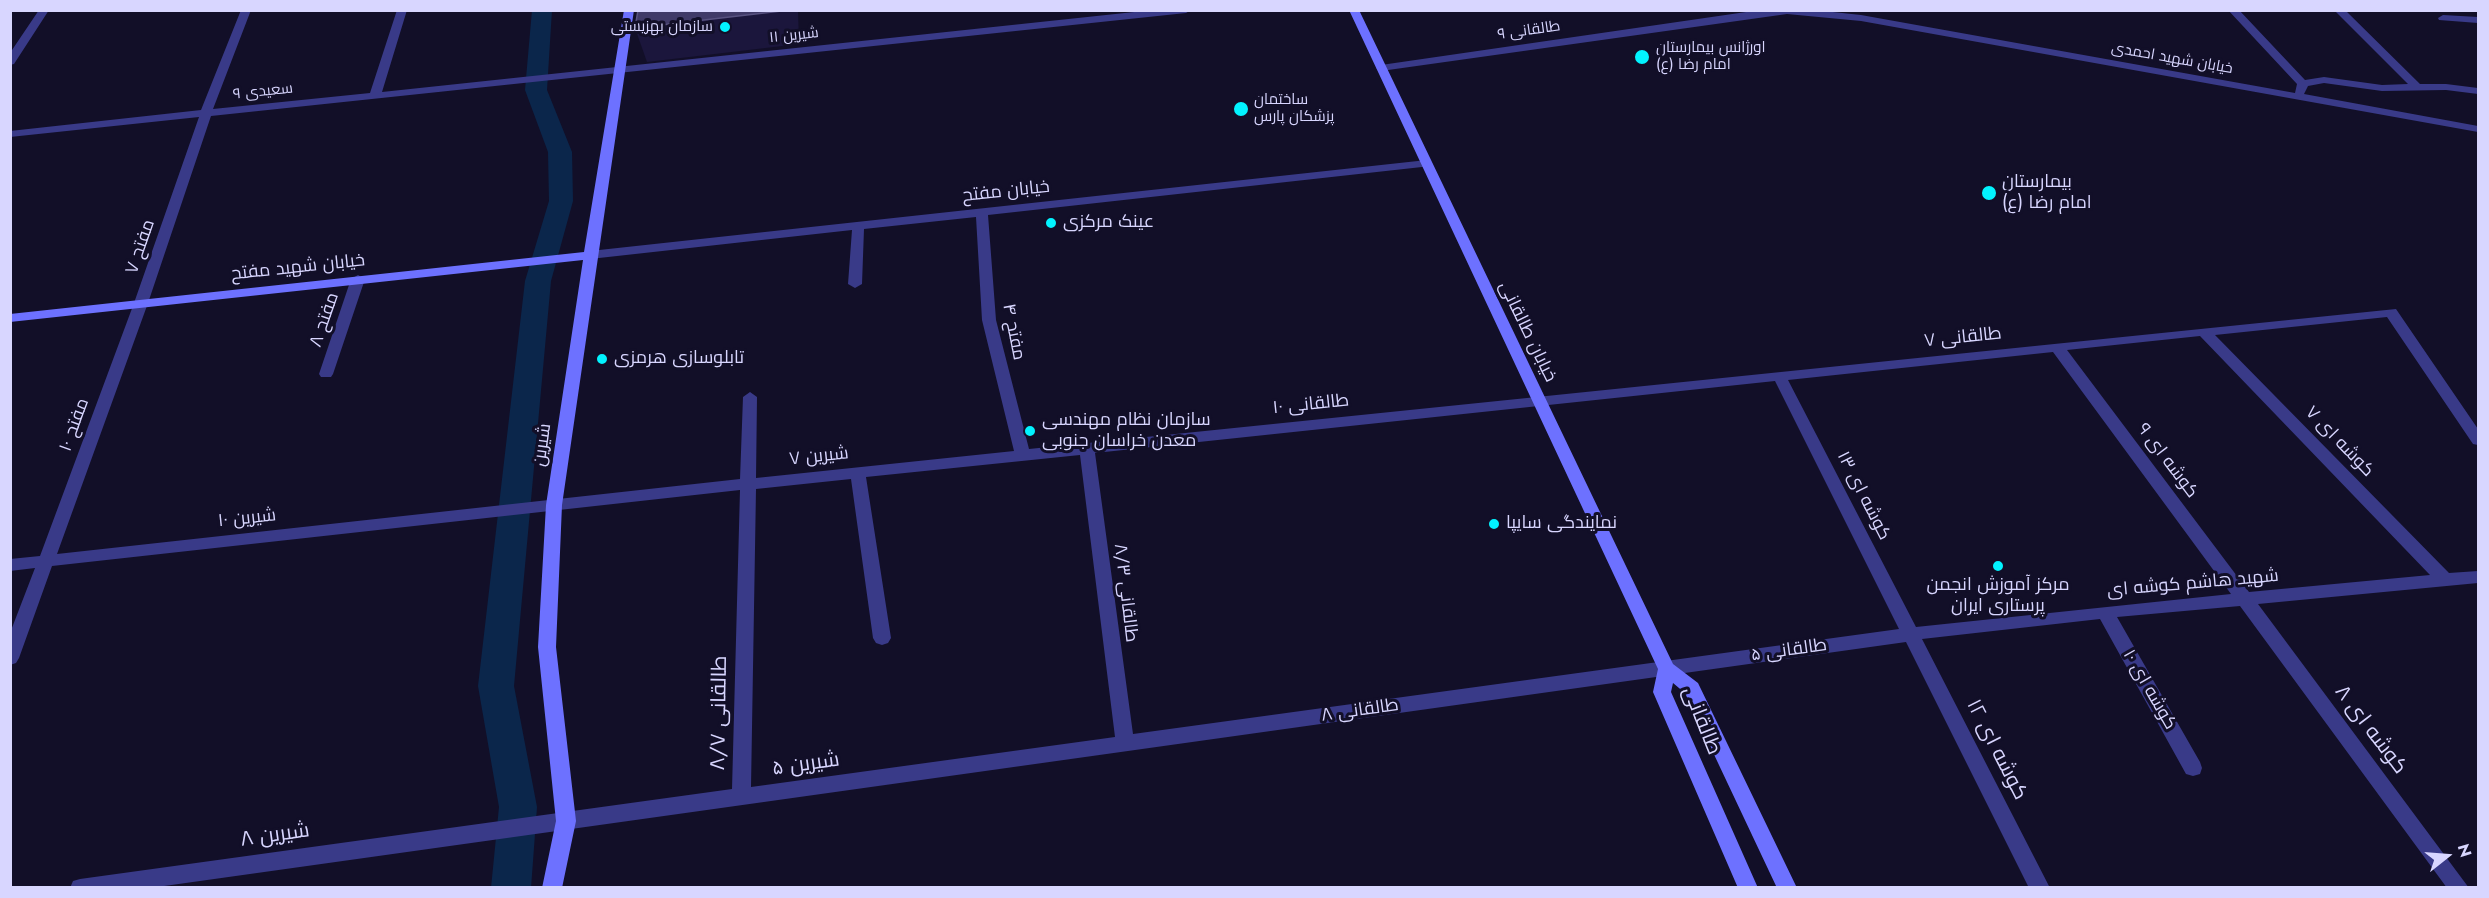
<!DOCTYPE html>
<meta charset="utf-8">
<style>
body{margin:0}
#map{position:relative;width:2489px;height:898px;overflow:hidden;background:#120f28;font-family:Jost,sans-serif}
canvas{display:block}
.frame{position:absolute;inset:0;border:12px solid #d8d6ff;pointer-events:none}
.north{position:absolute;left:2417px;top:826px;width:60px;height:60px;-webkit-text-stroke:4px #120f28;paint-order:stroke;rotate:73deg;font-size:16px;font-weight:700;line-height:24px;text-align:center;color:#d8d6ff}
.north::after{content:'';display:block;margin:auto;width:21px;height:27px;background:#d8d6ff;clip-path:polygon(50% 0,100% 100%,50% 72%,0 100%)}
</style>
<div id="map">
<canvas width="2489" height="898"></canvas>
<div class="frame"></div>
<div class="north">N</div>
</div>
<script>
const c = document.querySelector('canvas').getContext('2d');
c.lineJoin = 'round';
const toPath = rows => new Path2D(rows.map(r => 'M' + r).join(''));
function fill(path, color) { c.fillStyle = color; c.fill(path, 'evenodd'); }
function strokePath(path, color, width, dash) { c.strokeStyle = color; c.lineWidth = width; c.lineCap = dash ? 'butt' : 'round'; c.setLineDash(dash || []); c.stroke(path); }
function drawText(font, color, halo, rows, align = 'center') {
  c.font = font + ' Jost,Cairo,sans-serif'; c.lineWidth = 6; c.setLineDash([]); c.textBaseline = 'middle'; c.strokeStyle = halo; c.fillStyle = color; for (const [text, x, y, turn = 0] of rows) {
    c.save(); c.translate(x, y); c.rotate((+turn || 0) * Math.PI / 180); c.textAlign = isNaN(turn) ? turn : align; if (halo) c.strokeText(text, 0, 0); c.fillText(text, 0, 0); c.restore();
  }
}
fill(toPath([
 [532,10,552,10,547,90,572,152,573,201,551,281,514,686,537,807,531,888,491,888,499,807,478,686,525,281,549,201,548,152,525,90,532,10]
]), '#0b264b');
fill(toPath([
 [39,10,49,10,14,64,10,65,10,53,39,10],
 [241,10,251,10,213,109,370,93,397,10,407,10,382,92,1153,10,1191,10,1186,13,211,116,148,303,57,554,740,479,743,397,750,392,757,397,756,478,1014,451,982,320,976,217,864,229,862,284,855,288,848,284,852,230,590,259,584,255,590,251,1427,160,1431,162,1431,166,988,215,996,320,1029,449,2396,309,2478,429,2478,445,2473,444,2387,317,2215,335,2449,573,2478,571,2478,583,2258,604,2469,888,2447,888,2240,606,2117,617,2200,762,2202,768,2200,774,2193,776,2186,774,2100,619,1922,639,2050,888,2029,888,1906,642,150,888,70,888,73,881,80,879,732,789,740,490,52,566,19,658,16,663,10,665,10,633,35,568,10,571,10,559,40,556,134,303,199,117,10,137,10,131,201,110,241,10],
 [2200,336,2430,575,2249,592,2067,350,2200,336],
 [2053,352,2231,594,1916,627,1788,380,2053,352],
 [1775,381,1899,629,1133,734,1095,453,1775,381],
 [1080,455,1115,737,751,787,756,489,851,479,873,638,876,643,882,645,888,643,891,638,866,477,1080,455],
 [1814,10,1861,15,2295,93,2297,84,2228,10,2239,10,2305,80,2324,77,2382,85,2408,84,2334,10,2345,10,2420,84,2446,84,2478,88,2478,94,2446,90,2382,91,2324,83,2308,86,2304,94,2478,126,2478,132,1861,21,1787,14,1381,71,1376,68,1381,65,1753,11,1814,10],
 [2443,15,2478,17,2478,23,2439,20,2438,18,2443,15],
 [358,275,365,279,333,374,331,377,321,377,319,374,351,279,358,275]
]), '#393a88');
fill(toPath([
 [624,10,634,10,562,505,556,647,576,821,562,888,542,888,556,821,538,647,546,505,583,260,10,322,10,314,584,252,624,10],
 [1349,10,1359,10,1673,664,1698,683,1797,888,1777,888,1685,693,1673,683,1671,692,1758,888,1738,888,1653,692,1658,669,1349,10]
]), '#6d71ff');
fill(toPath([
 [790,10,798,10,799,44,647,62,635,28]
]), '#1b163c');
const building = toPath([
 [638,10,790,10,635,28,638,10]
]);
fill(building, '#403a68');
strokePath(building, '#585280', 1.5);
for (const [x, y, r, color] of [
 [725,27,6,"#02f3ff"],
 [1642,57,8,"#02f3ff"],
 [1241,109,8,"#02f3ff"],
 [1989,193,8,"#02f3ff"],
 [1051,223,6,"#02f3ff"],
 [602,359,6,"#02f3ff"],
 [1030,431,6,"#02f3ff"],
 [1494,524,6,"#02f3ff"],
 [1998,566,6,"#02f3ff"]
]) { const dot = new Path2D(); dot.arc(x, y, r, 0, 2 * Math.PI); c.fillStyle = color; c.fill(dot); strokePath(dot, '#120f28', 2); }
drawText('15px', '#d8d6ff', '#120f28', [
 ["سازمان بهزیستی",713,27,"right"],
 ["اورژانس بیمارستان",1656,48],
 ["امام رضا (ع)",1656,65],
 ["ساختمان",1254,100],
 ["پزشکان پارس",1254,117]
], 'left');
drawText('15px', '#d8d6ff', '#120f28', [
 ["طالقانی ۹",1529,31,-8],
 ["شیرین ۱۱",794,36,-6],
 ["خیابان شهید احمدی",2172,59,10],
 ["سعیدی ۹",263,92,-6]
]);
drawText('18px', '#d8d6ff', '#120f28', [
 ["بیمارستان",2002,183],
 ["امام رضا (ع)",2002,204],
 ["عینک مرکزی",1063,223],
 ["تابلوسازی هرمزی",614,359],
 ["سازمان نظام مهندسی",1042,421],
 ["معدن خراسان جنوبی",1042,442],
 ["نمایندگی سایپا",1506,524],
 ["مرکز آموزش انجمن",1998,586,"center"],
 ["پرستاری ایران",1998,607,"center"]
], 'left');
drawText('18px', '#d8d6ff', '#120f28', [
 ["خیابان مفتح",1006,192,-6],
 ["مفتح ۷",141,247,-71],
 ["خیابان شهید مفتح",298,268,-6],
 ["مفتح ۸",325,320,-71],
 ["مفتح ۴",1013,332,79],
 ["خیابان طالقانی",1527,332,64],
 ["طالقانی ۷",1963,338,-6],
 ["طالقانی ۱۰",1311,405,-6],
 ["مفتح ۱۰",75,425,-70],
 ["کوشه ای ۷",2339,442,46],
 ["شیرین",543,445,-82],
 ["شیرین ۷",819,457,-6],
 ["کوشه ای ۹",2167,461,53],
 ["کوشه ای ۱۳",1863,496,63],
 ["شیرین ۱۰",247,519,-6],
 ["شهید هاشم کوشه ای",2193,584,-5],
 ["طالقانی ۸/۳",1125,593,83],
 ["طالقانی ۵",1789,651,-8],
 ["کوشه ای ۱۰",2149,690,60],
 ["طالقانی ۸",1360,711,-8]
]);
drawText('21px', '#d8d6ff', '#120f28', [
 ["طالقانی ۸/۷",720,713,-89],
 ["طالقانی",1701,721,68],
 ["کوشه ای ۸",2370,730,53],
 ["کوشه ای ۱۲",1996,750,63],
 ["شیرین ۵",806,765,-8],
 ["شیرین ۸",275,836,-8]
]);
</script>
